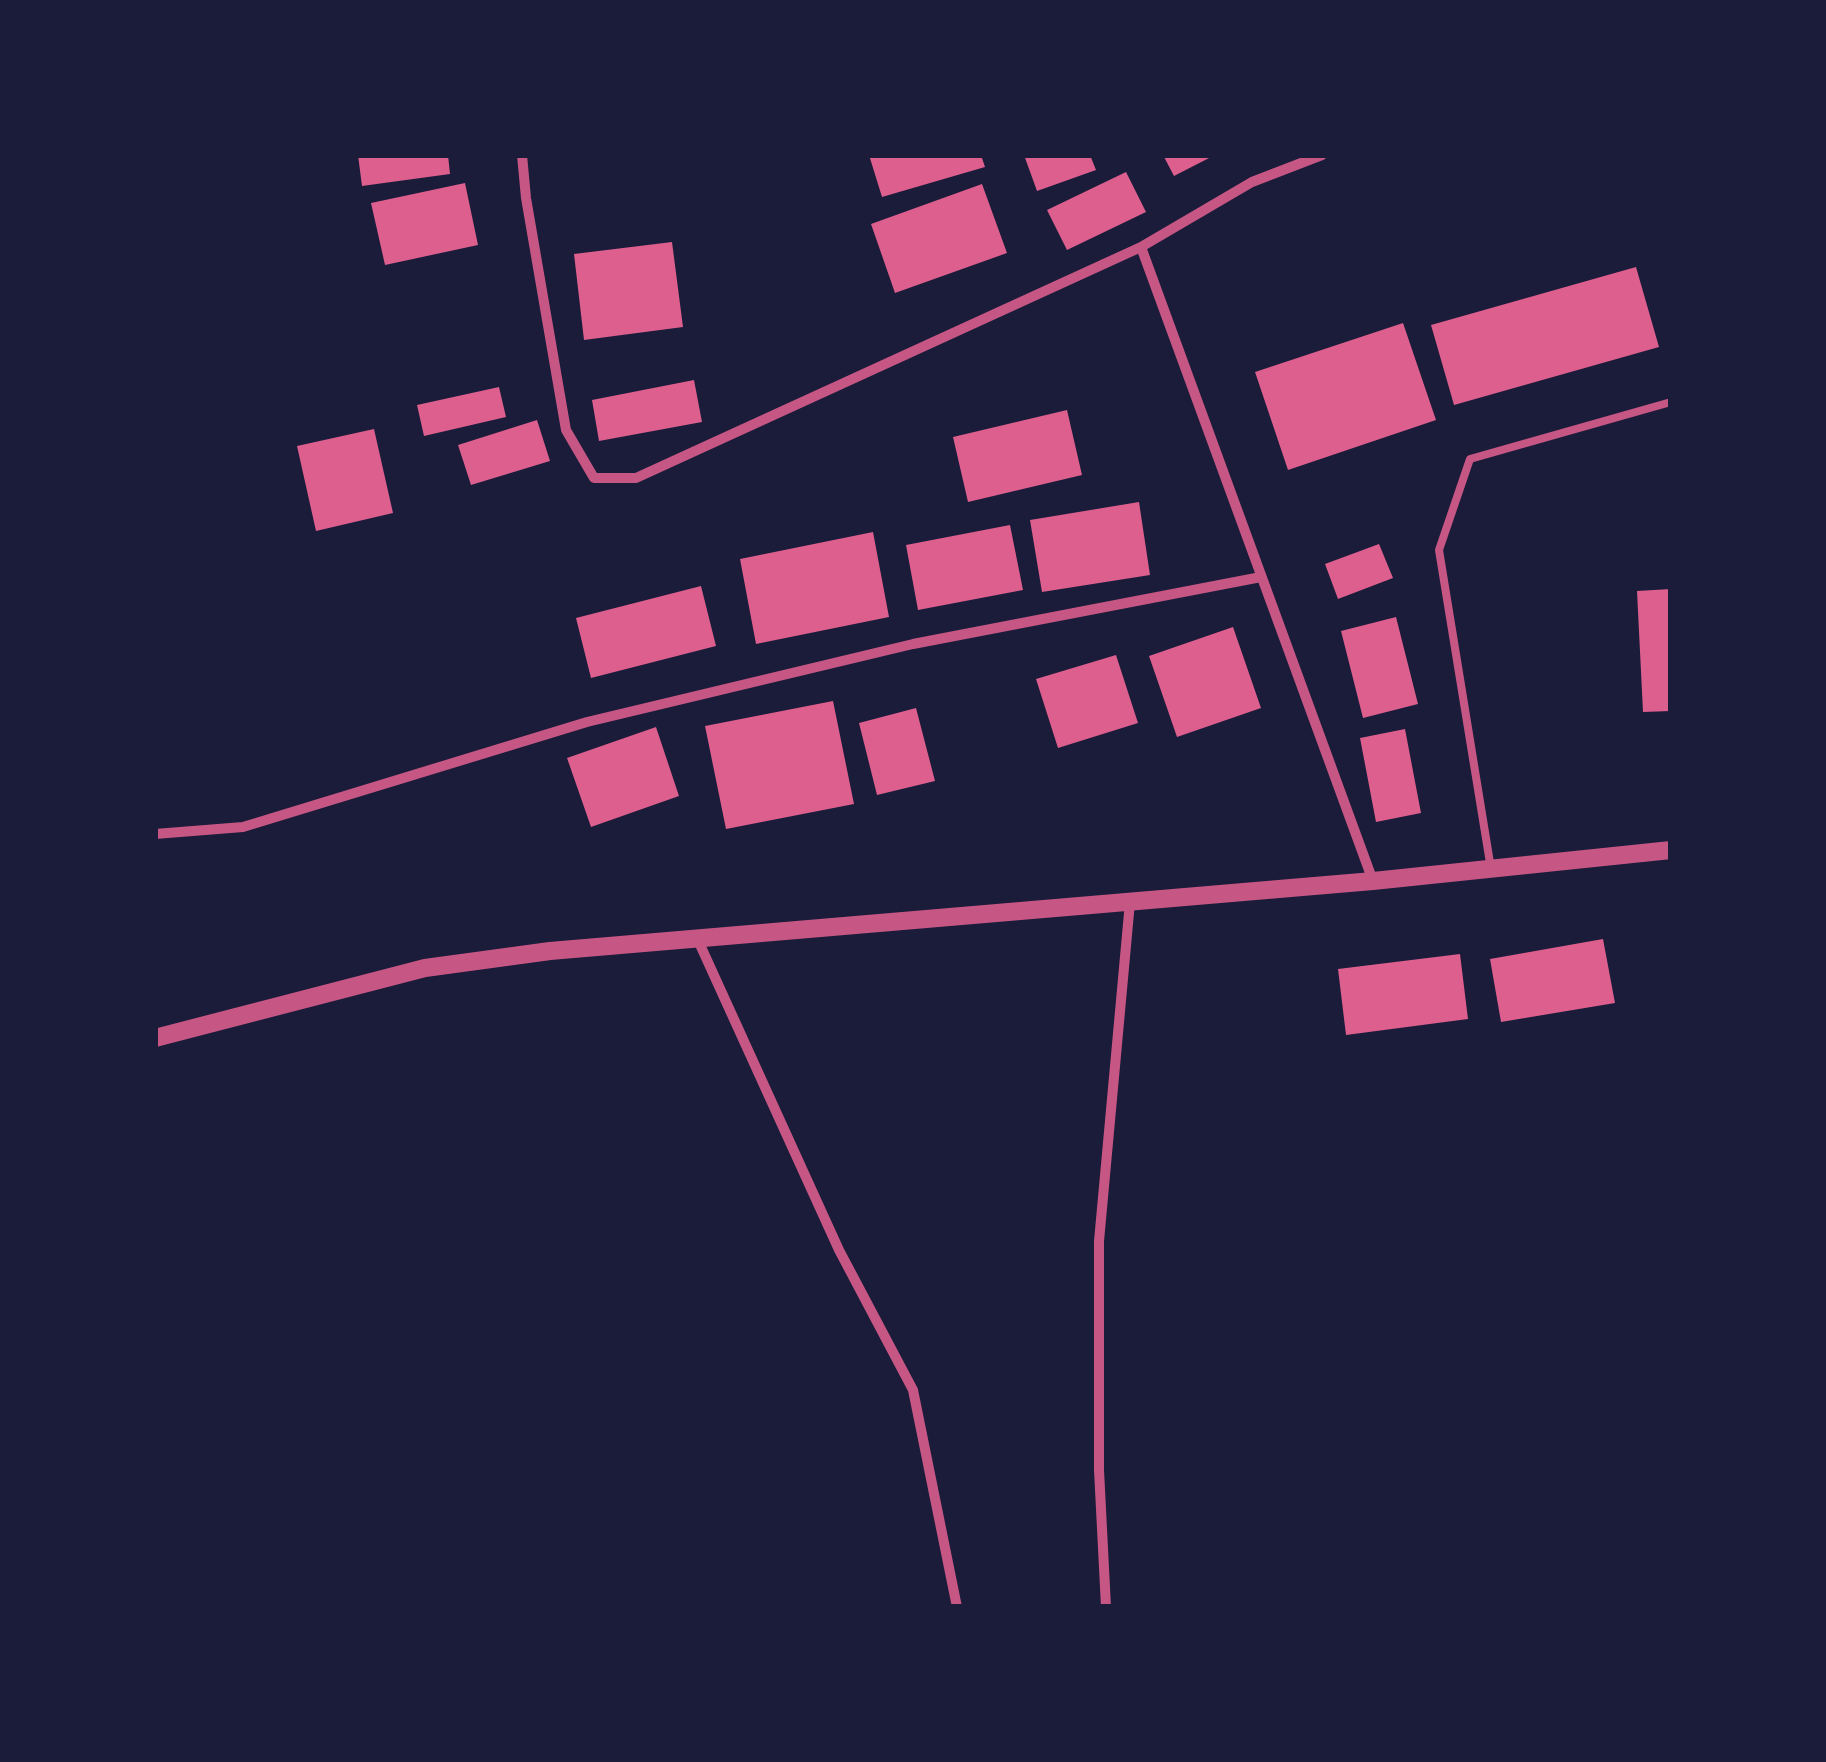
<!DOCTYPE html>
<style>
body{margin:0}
#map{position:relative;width:1826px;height:1762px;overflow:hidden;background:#1b1b3a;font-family:"Open Sans",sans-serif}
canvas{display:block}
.frame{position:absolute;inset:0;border:158px solid #1b1b3a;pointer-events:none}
</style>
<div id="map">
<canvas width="1826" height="1762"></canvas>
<div class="frame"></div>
</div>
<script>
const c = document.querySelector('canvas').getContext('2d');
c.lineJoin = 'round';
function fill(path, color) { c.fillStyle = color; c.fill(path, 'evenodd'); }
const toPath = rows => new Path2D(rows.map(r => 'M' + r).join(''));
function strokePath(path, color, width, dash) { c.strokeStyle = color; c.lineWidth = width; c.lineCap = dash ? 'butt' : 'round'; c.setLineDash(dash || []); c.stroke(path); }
fill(toPath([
 [358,155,448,155,450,174,362,186],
 [869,155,981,155,985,167,882,197],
 [1024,155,1090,155,1096,170,1037,191],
 [1163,155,1215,155,1174,176],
 [1126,172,1146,212,1067,250,1047,210],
 [465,183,478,245,385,265,371,203],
 [982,184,1007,253,895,293,871,224],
 [672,242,683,327,584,340,574,254],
 [1636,267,1659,347,1454,405,1431,325],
 [1403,323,1436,420,1288,470,1255,372],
 [694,380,702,422,599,441,592,400],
 [499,387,506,417,424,436,417,405],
 [1067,410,1082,475,968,502,953,437],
 [537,420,550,461,471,485,458,445],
 [374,429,393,513,316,531,297,446],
 [1139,502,1150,575,1042,592,1030,520],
 [1010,525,1023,590,918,610,906,545],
 [873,532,889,617,756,644,740,559],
 [1379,544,1393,578,1338,599,1325,564],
 [701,586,716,646,591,678,576,618],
 [1671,589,1671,711,1643,712,1637,591],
 [1396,617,1418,704,1363,718,1341,631],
 [1233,627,1261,708,1177,737,1149,656],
 [1116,655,1138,723,1058,748,1036,679],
 [833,701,854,804,726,829,705,726],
 [916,708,935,781,877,795,859,723],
 [656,727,679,796,591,827,567,758],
 [1405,729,1421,813,1376,822,1360,738],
 [1603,939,1615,1003,1501,1022,1490,959],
 [1460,954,1468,1019,1346,1035,1338,969]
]), '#dd5f8e');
strokePath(toPath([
 [1491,869,1439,550,1470,459,1671,402]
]), '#c65784', 8);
strokePath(toPath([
 [522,155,526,198,566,430,594,478,636,478,1141,247,1252,182,1322,155],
 [1141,247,1373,881],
 [155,834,243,827,587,722,913,644,1261,577],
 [697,938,839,1250,913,1390,957,1607],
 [1106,1607,1099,1470,1099,1241,1130,902]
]), '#c65784', 10);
strokePath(toPath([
 [155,1038,425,968,550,951,1373,881,1671,850]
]), '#c65784', 18);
</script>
